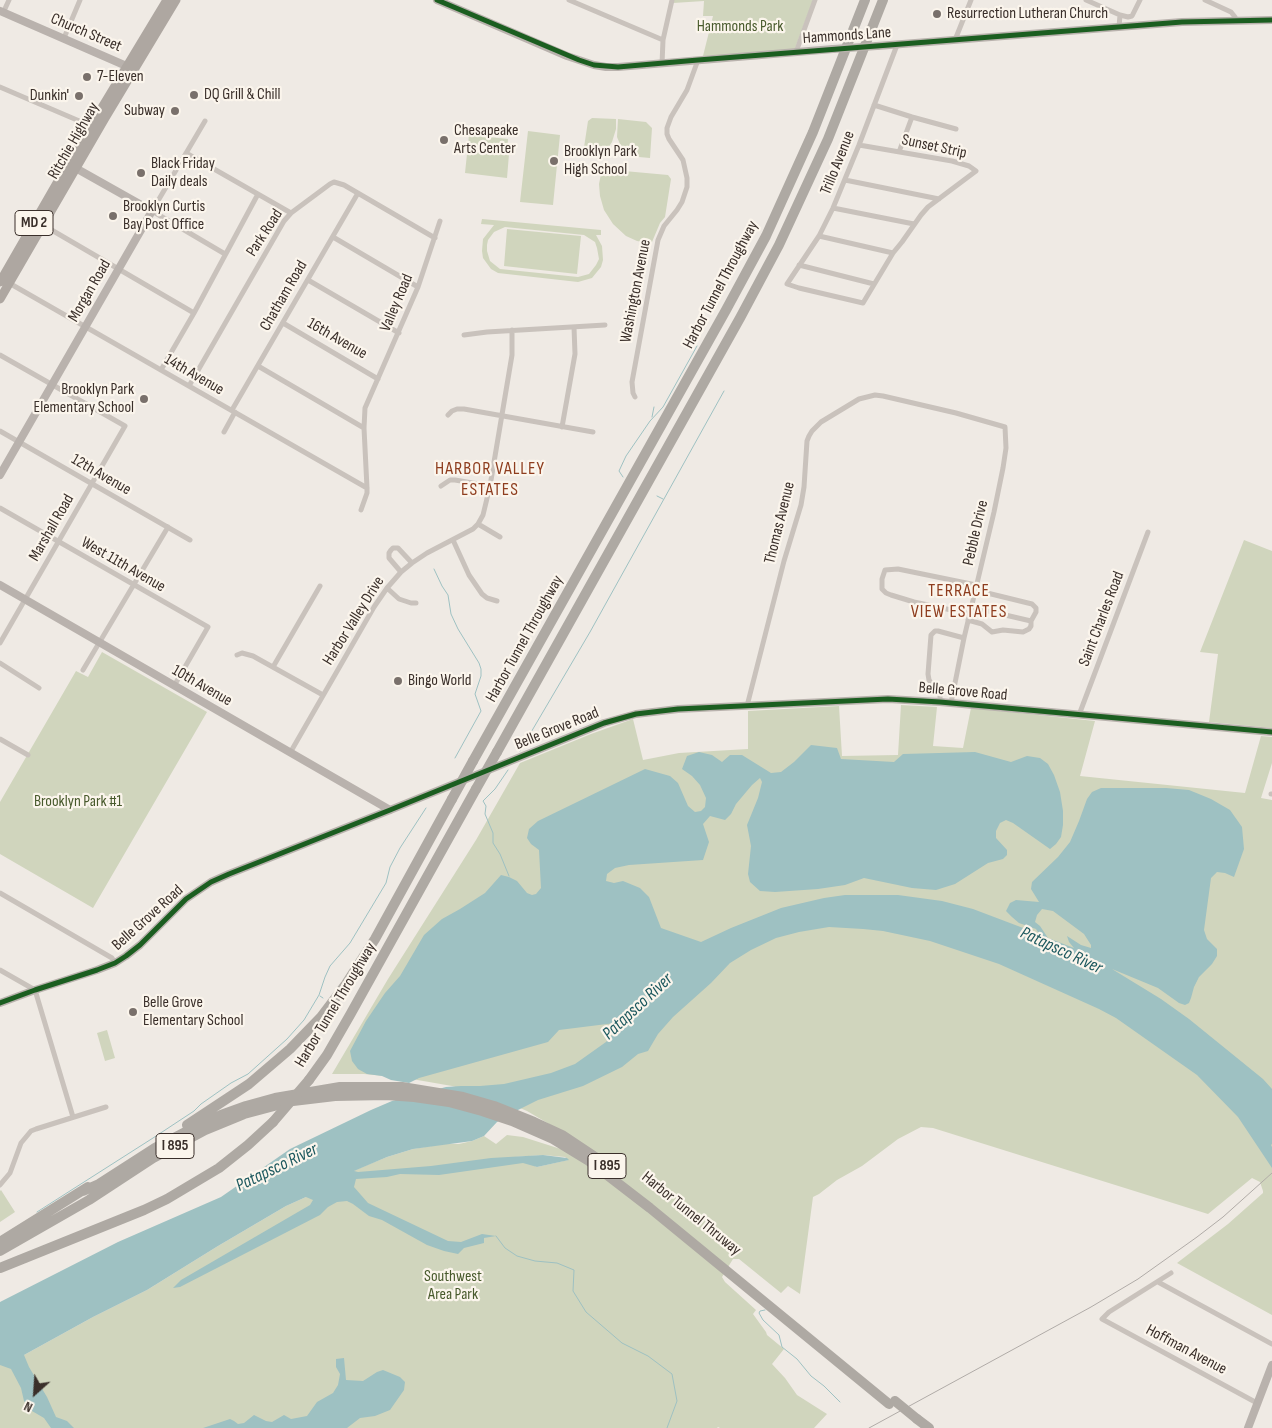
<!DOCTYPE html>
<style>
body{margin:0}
#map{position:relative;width:1272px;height:1428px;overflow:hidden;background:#efeae4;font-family:"Sofia Sans Condensed",sans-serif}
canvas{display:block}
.north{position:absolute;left:10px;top:1368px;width:50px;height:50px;-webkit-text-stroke:4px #fbf5ec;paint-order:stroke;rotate:206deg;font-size:14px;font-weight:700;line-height:20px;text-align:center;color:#3a2f2a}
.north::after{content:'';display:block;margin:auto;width:18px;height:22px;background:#3a2f2a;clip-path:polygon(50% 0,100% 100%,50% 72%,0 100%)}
</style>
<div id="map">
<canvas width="1272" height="1428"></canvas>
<div class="north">N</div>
</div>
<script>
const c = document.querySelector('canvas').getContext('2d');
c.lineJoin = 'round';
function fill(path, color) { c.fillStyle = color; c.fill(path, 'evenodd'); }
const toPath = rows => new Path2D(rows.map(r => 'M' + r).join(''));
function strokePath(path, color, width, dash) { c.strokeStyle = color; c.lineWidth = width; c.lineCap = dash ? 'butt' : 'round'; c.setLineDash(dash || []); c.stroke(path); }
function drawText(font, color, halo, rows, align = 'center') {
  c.font = font + ' "Sofia Sans Condensed",sans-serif'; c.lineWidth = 4.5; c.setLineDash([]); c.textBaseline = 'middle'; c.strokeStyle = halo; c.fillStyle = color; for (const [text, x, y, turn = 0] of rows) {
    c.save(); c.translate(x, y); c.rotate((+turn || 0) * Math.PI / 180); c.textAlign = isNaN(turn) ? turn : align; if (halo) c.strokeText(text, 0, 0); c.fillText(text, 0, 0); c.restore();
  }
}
fill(toPath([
 [674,0,813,0,794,51,703,56,713,16,703,16,704,1,673,3],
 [592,118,616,119,616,129,612,142,608,148,598,154,590,155,583,154,588,121],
 [618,119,646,122,652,128,650,158,639,157,625,150,620,144,617,137],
 [528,131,560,135,553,205,520,202],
 [469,135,508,139,507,153,509,154,507,178,465,173],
 [602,169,668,175,671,179,665,217,660,223,652,242,648,243,637,241,626,236,613,224,604,210,600,196,599,184],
 [482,219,601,230,601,235,596,235,602,246,603,260,601,267,592,278,578,282,498,273,491,269,483,258,482,251,483,239,494,225,481,224],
 [505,227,584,235,595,242,597,248,599,259,596,265,589,274,578,277,500,269,490,261,487,251,487,245,488,240,494,232],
 [507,229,581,236,577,274,504,266],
 [1244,540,1272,551,1272,728,1209,722,1218,654,1200,652],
 [102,652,207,712,93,908,0,854,0,802,76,671,88,677],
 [901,705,937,707,933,746,963,748,971,708,1095,721,1080,776,1245,793,1261,736,1272,737,1272,763,1261,798,1272,800,1272,1315,1177,1263,1228,1224,1263,1193,1263,1191,1260,1182,1252,1178,1208,1214,933,1128,921,1127,898,1139,862,1166,837,1180,819,1194,813,1197,800,1294,788,1286,781,1293,739,1259,733,1259,722,1277,725,1282,756,1310,753,1314,766,1332,767,1335,784,1349,772,1364,785,1378,797,1395,827,1414,814,1428,720,1428,718,1427,717,1428,0,1428,0,1365,24,1355,93,1317,147,1290,218,1246,286,1206,306,1197,338,1177,387,1157,413,1149,443,1144,459,1144,472,1141,484,1136,496,1144,507,1135,523,1137,567,1151,561,1131,527,1111,492,1096,452,1086,406,1078,364,1074,332,1074,388,979,476,840,520,763,591,734,633,719,643,760,679,753,748,749,748,711,839,706,842,756,898,755],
 [543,1155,565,1157,568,1160,537,1167,515,1157],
 [107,1030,115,1058,105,1061,97,1033],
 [1,1190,15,1212,0,1222,0,1191]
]), '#d0d5bd');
fill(toPath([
 [811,745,837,748,841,759,894,762,903,754,975,752,1011,762,1027,756,1040,758,1048,764,1054,775,1060,792,1063,811,1063,825,1061,837,1056,844,1050,849,1013,823,1006,820,1000,823,996,831,996,838,1007,850,1007,855,1003,859,988,863,955,884,936,890,912,888,864,878,845,885,818,889,775,892,760,891,750,882,748,874,751,846,747,825,758,798,762,782,760,778,752,785,736,804,731,814,725,820,710,816,703,824,709,842,703,860,629,865,615,868,607,874,606,881,614,883,623,881,640,888,649,897,661,928,701,942,731,928,781,908,824,898,845,895,898,895,942,901,973,909,1039,934,1036,929,1019,923,1012,917,1006,911,1010,903,1016,900,1039,902,1031,889,1032,882,1058,857,1070,842,1079,821,1087,799,1092,792,1101,788,1166,788,1189,790,1211,799,1230,810,1242,827,1244,849,1234,877,1225,873,1217,872,1211,878,1204,930,1207,939,1217,949,1217,956,1212,964,1199,977,1194,987,1191,998,1189,1003,1185,1005,1179,1003,1158,988,1112,969,1161,999,1189,1019,1263,1079,1272,1089,1272,1144,1271,1145,1272,1147,1272,1168,1238,1117,1197,1075,1116,1018,1099,1009,999,964,930,941,883,931,863,929,829,927,799,932,776,938,751,950,730,963,711,983,673,1017,658,1034,648,1051,638,1054,622,1067,583,1086,538,1100,518,1110,497,1122,484,1136,472,1141,413,1149,387,1157,354,1171,358,1172,431,1166,491,1158,543,1155,567,1158,569,1160,537,1167,523,1163,439,1175,400,1174,387,1177,356,1179,354,1187,368,1203,448,1241,461,1242,482,1234,496,1236,484,1238,484,1243,464,1248,458,1254,444,1251,427,1245,382,1220,369,1216,353,1204,347,1201,337,1202,328,1207,320,1215,180,1287,173,1288,181,1280,310,1205,313,1200,306,1197,286,1206,218,1246,147,1290,93,1317,24,1355,29,1367,47,1397,56,1417,67,1421,74,1428,51,1428,44,1418,32,1411,24,1401,21,1388,11,1369,0,1365,0,1302,118,1242,221,1197,290,1149,371,1110,392,1101,446,1087,461,1086,480,1086,504,1084,551,1073,575,1064,606,1042,623,1022,559,1030,548,1042,419,1078,409,1083,391,1080,382,1076,367,1074,358,1069,352,1061,350,1051,366,1021,385,993,400,976,424,935,442,919,460,909,485,893,501,875,509,877,517,881,527,893,532,895,536,894,541,888,539,850,531,844,527,838,529,829,538,821,645,769,670,776,678,783,688,806,695,812,701,811,705,807,706,798,700,785,692,776,682,769,687,756,699,752,712,755,722,762,730,755,742,755,771,773,781,772,794,762],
 [1042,909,1053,911,1084,934,1091,945,1091,948,1081,945,1067,936,1069,942,1074,948,1048,938,1040,926,1035,922,1037,915],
 [344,1358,346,1380,363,1381,377,1372,383,1370,400,1377,405,1382,404,1390,390,1410,375,1416,360,1418,347,1428,203,1428,230,1419,234,1421,238,1424,244,1423,254,1415,266,1421,272,1422,284,1415,291,1419,307,1416,317,1402,333,1393,338,1385,340,1374,336,1367,336,1359]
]), '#9ec1c2');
strokePath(toPath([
 [652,417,654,407],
 [623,477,619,471,626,456,650,421,663,407,697,346],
 [657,496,663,499],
 [434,569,442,586,448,595,451,614,458,629,479,663,481,669,481,676,475,694,481,711,455,758],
 [520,751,590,632,724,391],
 [508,770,495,789,483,801,486,806,485,814,493,833,493,843,500,854,509,876],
 [320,996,323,998],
 [37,1212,153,1138,194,1111,201,1104,231,1083,248,1074,287,1039,304,1020,319,995,325,977,330,966,350,943,386,883,390,867,400,848,426,808],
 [496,1236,505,1248,517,1256,535,1261,557,1263,574,1270,573,1291,586,1312,622,1343,648,1356,672,1374,677,1401,667,1428],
 [765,1310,760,1311,759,1313,763,1320,779,1335,782,1347,797,1359,811,1376,824,1386,840,1402]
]), '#9ec1c2', 1);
strokePath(toPath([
 [569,0,663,40],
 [1086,0,1120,15,1119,27],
 [1205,0,1231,12,1235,17,1236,20],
 [3,13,9,0],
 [1120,15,1128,17,1132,16,1140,0],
 [64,38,80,0],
 [955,40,971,0],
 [796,52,815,0],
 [662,64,663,40,672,0],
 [0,87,91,126],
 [874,105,912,117,956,129],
 [205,121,152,211,225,254],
 [859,145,952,161,969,166,976,171,928,207,921,215,902,242,893,253,863,303,799,288,787,284,819,236,833,208,859,145,897,45],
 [899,152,912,117],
 [186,153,291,213],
 [845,180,939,199],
 [833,208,914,224],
 [43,225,194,313],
 [819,236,893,253],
 [333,237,418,287],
 [799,265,874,284],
 [308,280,399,333],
 [9,283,367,488],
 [283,323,378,379],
 [464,335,487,332,605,325],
 [0,355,125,426,0,643],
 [258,366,364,428],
 [161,370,194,313,258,194],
 [189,386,284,221,291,213,330,184,334,182,344,185,435,238],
 [635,397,633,393,632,382,658,240,664,226,677,210,682,202,687,187,687,178,683,160,669,139,667,134,667,128,671,117,687,90,698,60],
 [232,410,358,193],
 [448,415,452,411,457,409,464,409,593,432],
 [562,427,575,354,574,327],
 [0,431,190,540],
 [224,432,235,412],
 [441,486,450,480,455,480,490,486],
 [0,508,208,627,174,686],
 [361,510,367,493,367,488,364,428,365,408,418,287,440,221],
 [478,524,500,537],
 [453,540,469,575,482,594,487,598,497,601],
 [401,572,389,558,389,553,391,550,393,548,398,548,412,563],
 [387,588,399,599,411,603,416,603],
 [971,607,1031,621],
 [970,614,914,602,891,595,886,593,882,589,882,579,885,570,898,569,976,585],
 [968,620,982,624,992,632,1003,630,1023,632,1029,629,1031,626,1031,621,1036,612,1036,608,1032,604,975,590],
 [237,655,242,653,253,656,323,695],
 [0,663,39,688],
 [273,667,320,586],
 [83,670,168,527],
 [940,702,940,695,929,680,928,674,931,635,935,631,938,631,964,638],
 [747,706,784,561,801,505,804,487,807,441,809,436,812,431,821,422,859,399,875,395,883,396,956,413,1005,427,1006,448,1003,468,994,512,964,638,951,703],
 [1079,715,1148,532],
 [0,739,28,755],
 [290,753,374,607,387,588,401,572,412,563,427,553,473,529,478,524,483,515,490,486,512,355,512,330],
 [1271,794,1272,794],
 [0,893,112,958,115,963],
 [0,970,35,990,73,1117],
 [0,1185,10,1173,21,1143,31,1131,36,1129,106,1107],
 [1171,1273,1109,1312,1102,1319,1257,1403],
 [1158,1282,1272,1344]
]), '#c9c2bc', 5);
strokePath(toPath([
 [437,0,567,56,594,65,606,67,618,67,833,49],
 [0,11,131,68],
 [877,46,1182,22,1272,20],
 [0,475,152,211,72,166],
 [0,585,390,810],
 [0,1003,35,990,97,970,115,963,126,956,140,945,186,899,211,882,229,874,390,810,604,723,636,714,678,709,888,699,940,702,1272,732],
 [1248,1428,1272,1365]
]), '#b9b2ad', 8);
strokePath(toPath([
 [0,282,68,164,167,0],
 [0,299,105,118,176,0]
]), '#aea7a1', 9);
strokePath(toPath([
 [497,752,740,318,779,245,828,139,883,0],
 [473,761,726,310,766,236,813,132,865,0],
 [309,1080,327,1055,350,1015,476,789],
 [187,1125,249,1084,290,1049,321,1017,346,984,375,939,452,799],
 [83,1191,99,1184,155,1148,197,1126,221,1115,246,1106,275,1098,340,1087,402,1087,463,1097,494,1106,534,1122,562,1135,604,1163],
 [0,1242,88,1187],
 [0,1251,89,1200,153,1158,205,1130,244,1114,293,1101,335,1096,386,1095,414,1097,449,1102,482,1111,512,1121,553,1139,589,1161,650,1208,889,1404],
 [0,1268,144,1210,167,1199,219,1168,248,1145,273,1122],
 [917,1419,929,1428]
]), '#aea9a3', 10);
strokePath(toPath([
 [869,1428,1091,1307,1138,1279,1197,1237,1223,1217,1272,1173]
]), '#b0aba7', 1);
strokePath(toPath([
 [833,49,877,46]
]), '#b9b2ad', 8);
strokePath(toPath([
 [476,789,497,752],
 [452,799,473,761],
 [273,1122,309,1080],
 [895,1401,917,1419]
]), '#aea9a3', 10);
strokePath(toPath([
 [437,0,579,60,594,65,618,67,698,60,1182,22,1272,20],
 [0,1003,35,990,97,970,115,963,126,956,140,945,186,899,211,882,229,874,390,810,604,723,636,714,678,709,888,699,940,702,1272,732]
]), '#1b5e20', 5);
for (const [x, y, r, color] of [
 [937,14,5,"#79706b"],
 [87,77,5,"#79706b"],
 [194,95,5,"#79706b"],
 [79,96,5,"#79706b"],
 [175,111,5,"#79706b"],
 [444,140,5,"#79706b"],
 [554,161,5,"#79706b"],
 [141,173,5,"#79706b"],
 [113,216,5,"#79706b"],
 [144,399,5,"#79706b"],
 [398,681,5,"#79706b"],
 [133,1012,5,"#79706b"]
]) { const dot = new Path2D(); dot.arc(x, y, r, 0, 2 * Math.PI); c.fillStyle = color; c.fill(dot); strokePath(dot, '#fbf5ec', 2); }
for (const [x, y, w] of [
 [34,223,38],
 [175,1146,38],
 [607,1166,38]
]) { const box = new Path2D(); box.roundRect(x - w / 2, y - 12.5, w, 25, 4); c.fillStyle = '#fbf5ec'; c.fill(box); strokePath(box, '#3a2f2a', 1); }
drawText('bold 15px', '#3a2f2a', null, [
 ["MD 2",34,223],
 ["I 895",175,1146],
 ["I 895",607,1166]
]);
drawText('16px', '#3a2f2a', '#fbf5ec', [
 ["Resurrection Lutheran Church",947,14],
 ["7-Eleven",97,77],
 ["DQ Grill & Chill",204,95],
 ["Dunkin'",69,96,"right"],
 ["Subway",165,111,"right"],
 ["Chesapeake",454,131],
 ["Arts Center",454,149],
 ["Brooklyn Park",564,152],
 ["High School",564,170],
 ["Black Friday",151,164],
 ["Daily deals",151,182],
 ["Brooklyn Curtis",123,207],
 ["Bay Post Office",123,225],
 ["Brooklyn Park",134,390,"right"],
 ["Elementary School",134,408,"right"],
 ["Bingo World",408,681],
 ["Belle Grove",143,1003],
 ["Elementary School",143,1021]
], 'left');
drawText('16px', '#485a2c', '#fbf5ec', [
 ["Hammonds Park",740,27],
 ["Brooklyn Park #1",78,802],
 ["Southwest",453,1277],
 ["Area Park",453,1295]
]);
drawText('16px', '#3a2f2a', '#fbf5ec', [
 ["Church Street",86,33,23],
 ["Hammonds Lane",847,36,-4],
 ["Ritchie Highway",74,141,-60],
 ["Sunset Strip",934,147,12],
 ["Trillo Avenue",838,163,-68],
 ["Park Road",265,233,-57],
 ["Harbor Tunnel Throughway",721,285,-62],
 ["Morgan Road",90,291,-60],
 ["Washington Avenue",636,291,-79],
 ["Chatham Road",284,296,-60],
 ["Valley Road",397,303,-67],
 ["16th Avenue",337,339,30],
 ["14th Avenue",194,375,30],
 ["12th Avenue",101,475,30],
 ["Thomas Avenue",780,523,-76],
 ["Marshall Road",52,528,-60],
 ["Pebble Drive",976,533,-77],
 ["West 11th Avenue",123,565,30],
 ["Saint Charles Road",1102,619,-69],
 ["Harbor Valley Drive",354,621,-58],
 ["Harbor Tunnel Throughway",525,639,-61],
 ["10th Avenue",202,686,30],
 ["Belle Grove Road",963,692,5],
 ["Belle Grove Road",557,729,-22],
 ["Belle Grove Road",148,918,-42],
 ["Harbor Tunnel Throughway",336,1005,-59],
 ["Harbor Tunnel Thruway",691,1214,39],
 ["Hoffman Avenue",1186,1350,28]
]);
c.letterSpacing = '1px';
drawText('18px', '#8e3d1e', '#fbf5ec', [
 ["HARBOR VALLEY",490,469],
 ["ESTATES",490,490],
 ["TERRACE",959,591],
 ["VIEW ESTATES",959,612]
]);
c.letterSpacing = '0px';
drawText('italic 18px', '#1c585e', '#fbf5ec', [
 ["Patapsco River",1061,951,25],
 ["Patapsco River",638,1007,-43],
 ["Patapsco River",277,1168,-26]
]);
</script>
